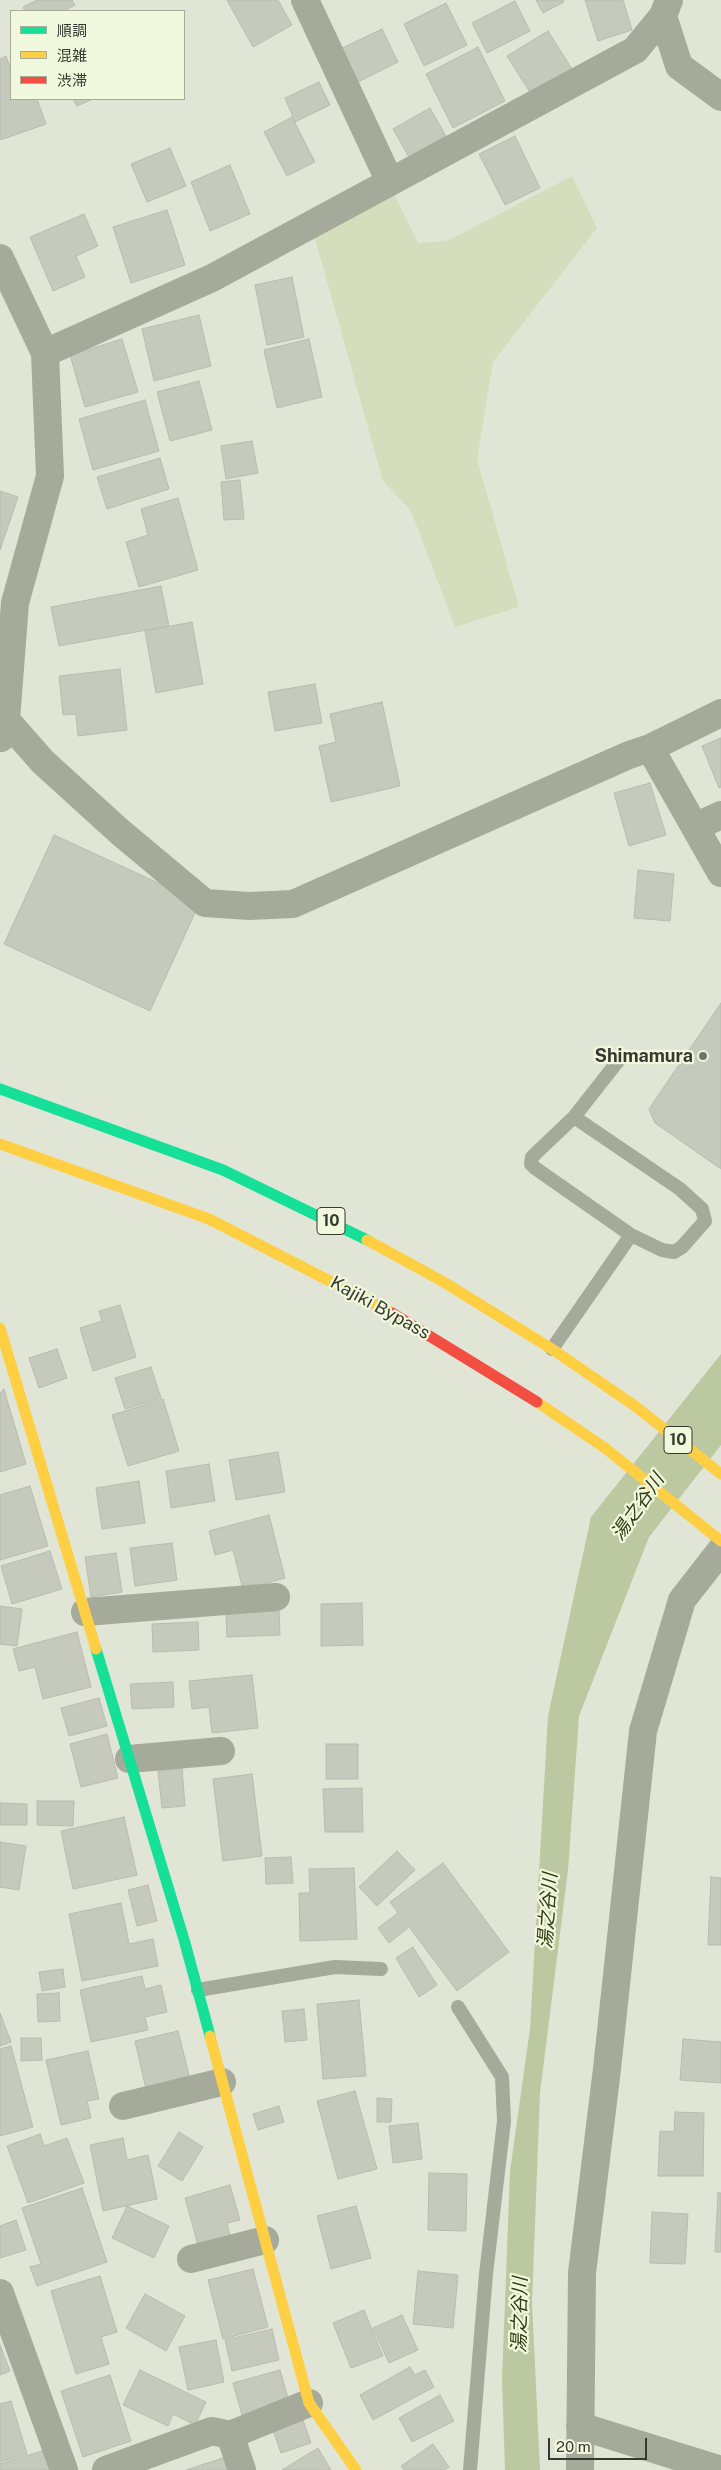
<!DOCTYPE html>
<meta charset="utf-8">
<style>
body{margin:0}
#map{position:relative;width:721px;height:2470px;overflow:hidden;background:#e0e5d6;font-family:"Public Sans","Noto Sans JP",sans-serif}
canvas{display:block}
.legend{position:absolute;left:10px;top:10px;width:175px;height:90px;box-sizing:border-box;background:#f0f8dd;border:1px solid #a6ac97;margin:0;padding:6px 9px;list-style:none;font-size:15px;color:#36392f}
.legend li{display:flex;align-items:center;gap:10px;height:25px}
.legend b{width:25px;border:1px solid #a6ac97}
.scale{position:absolute;left:548px;top:2438px;width:99px;height:22px;box-sizing:border-box;border:2px solid #36392f;border-top:0;padding-left:6px;font-size:15px;line-height:18px;white-space:nowrap;color:#36392f;-webkit-text-stroke:4px #f0f8dd;paint-order:stroke}
</style>
<div id="map">
<canvas width="721" height="2470"></canvas>
<ul class="legend">
<li><b style="height:6px;background:#16e098"></b>順調</li>
<li><b style="height:6px;background:#ffcf43"></b>混雑</li>
<li><b style="height:6px;background:#f24e42"></b>渋滞</li>
</ul>
<div class="scale">20 m</div>
</div>
<script>
const c = document.querySelector('canvas').getContext('2d');
c.lineJoin = 'round';
function fill(path, color) { c.fillStyle = color; c.fill(path, 'evenodd'); }
const toPath = rows => new Path2D(rows.map(r => 'M' + r).join(''));
function strokePath(path, color, width, dash) { c.strokeStyle = color; c.lineWidth = width; c.lineCap = dash ? 'butt' : 'round'; c.setLineDash(dash || []); c.stroke(path); }
function drawText(font, color, halo, rows, align = 'center') {
  c.font = font + ' "Public Sans","Noto Sans JP",sans-serif'; c.lineWidth = 4.5; c.setLineDash([]); c.textBaseline = 'middle'; c.strokeStyle = halo; c.fillStyle = color; for (const [text, x, y, turn = 0] of rows) {
    c.save(); c.translate(x, y); c.rotate((+turn || 0) * Math.PI / 180); c.textAlign = isNaN(turn) ? turn : align; if (halo) c.strokeText(text, 0, 0); c.fillText(text, 0, 0); c.restore();
  }
}
fill(toPath([
 [572,176,597,228,493,362,477,459,519,607,455,627,411,511,383,481,314,235,393,192,418,243,447,241]
]), '#d4debd');
fill(toPath([
 [721,1354,721,1445,649,1537,579,1716,568,1870,540,2093,532,2302,540,2470,505,2470,502,2379,510,2171,530,2029,548,1716,591,1517]
]), '#bcc89f');
const building = toPath([
 [37,0,72,0,75,5,64,11,25,11,23,7,37,0],
 [227,0,278,0,292,25,253,47,227,0],
 [536,0,563,0,564,2,543,13,536,0],
 [585,0,623,0,632,30,598,41,585,0],
 [515,1,530,31,487,53,472,23,515,1],
 [446,3,467,45,424,66,404,24,446,3],
 [382,29,398,62,348,87,332,53,382,29],
 [548,31,572,69,531,94,507,56,548,31],
 [478,47,505,101,453,128,426,74,478,47],
 [6,56,11,70,11,99,37,99,46,124,0,140,0,59,6,56],
 [319,82,330,105,295,122,285,98,319,82],
 [73,99,93,99,77,106,73,99],
 [430,108,446,136,409,157,393,129,430,108],
 [292,117,315,162,287,176,264,132,292,117],
 [515,136,540,188,505,205,479,154,515,136],
 [170,148,186,186,147,202,131,164,170,148],
 [230,165,250,214,210,231,191,182,230,165],
 [167,210,185,265,131,283,113,227,167,210],
 [84,214,98,246,76,256,85,277,53,291,30,237,84,214],
 [292,277,304,337,267,345,255,285,292,277],
 [199,315,211,366,154,381,142,329,199,315],
 [122,339,138,392,85,407,70,355,122,339],
 [309,339,322,397,277,408,264,350,309,339],
 [199,381,212,430,170,441,157,392,199,381],
 [145,400,159,451,93,470,79,419,145,400],
 [252,441,258,473,226,479,221,446,252,441],
 [160,458,169,489,107,509,97,477,160,458],
 [240,480,244,519,224,520,221,482,240,480],
 [0,491,18,497,0,550,0,491],
 [178,498,198,570,139,587,126,542,148,535,141,509,178,498],
 [161,586,169,626,59,646,51,607,161,586],
 [192,622,203,684,156,693,145,631,192,622],
 [120,669,127,730,78,736,76,714,63,715,59,676,120,669],
 [315,684,322,723,275,731,268,692,315,684],
 [382,702,400,786,331,802,319,746,336,742,330,714,382,702],
 [721,738,721,787,719,788,702,746,721,738],
 [650,783,666,835,629,846,614,793,650,783],
 [54,835,200,902,150,1011,4,944,54,835],
 [638,870,674,874,670,921,634,918,638,870],
 [721,1003,721,1169,655,1123,649,1109,721,1003],
 [120,1305,136,1357,93,1371,80,1328,102,1321,99,1311,120,1305],
 [57,1349,67,1378,39,1388,29,1358,57,1349],
 [151,1367,161,1398,125,1409,115,1378,151,1367],
 [4,1389,26,1464,0,1472,0,1393,4,1389],
 [163,1399,179,1451,128,1466,112,1415,163,1399],
 [278,1452,285,1492,236,1500,229,1460,278,1452],
 [209,1464,215,1501,171,1508,166,1471,209,1464],
 [139,1481,145,1523,102,1529,96,1488,139,1481],
 [30,1486,48,1546,0,1560,0,1495,30,1486],
 [269,1515,285,1578,243,1590,233,1550,215,1555,209,1531,269,1515],
 [172,1543,177,1580,135,1586,130,1548,172,1543],
 [50,1551,62,1589,12,1604,1,1566,50,1551],
 [116,1553,122,1592,91,1597,85,1557,116,1553],
 [362,1603,363,1645,321,1646,321,1604,362,1603],
 [0,1606,22,1609,17,1646,0,1644,0,1606],
 [279,1611,280,1635,227,1637,226,1613,279,1611],
 [198,1622,199,1650,153,1652,152,1624,198,1622],
 [77,1632,91,1687,43,1699,35,1667,19,1671,13,1649,77,1632],
 [252,1675,258,1728,212,1733,209,1707,192,1709,189,1681,252,1675],
 [173,1682,174,1707,132,1709,130,1684,173,1682],
 [99,1698,107,1726,69,1736,61,1708,99,1698],
 [107,1734,118,1778,81,1787,70,1744,107,1734],
 [326,1744,358,1744,358,1779,326,1779,326,1744],
 [182,1768,185,1806,162,1808,158,1771,182,1768],
 [252,1774,262,1856,223,1861,213,1779,252,1774],
 [362,1788,363,1832,325,1832,323,1789,362,1788],
 [37,1801,74,1801,73,1826,37,1825,37,1801],
 [0,1803,27,1804,27,1825,0,1825,0,1803],
 [124,1817,137,1875,73,1889,61,1831,124,1817],
 [0,1842,26,1846,19,1890,0,1887,0,1842],
 [397,1851,415,1870,377,1906,359,1887,397,1851],
 [291,1857,293,1883,266,1884,265,1858,291,1857],
 [443,1863,509,1952,457,1991,409,1927,389,1943,378,1928,398,1913,390,1902,443,1863],
 [354,1868,357,1939,300,1941,299,1893,310,1893,309,1869,354,1868],
 [711,1877,721,1878,721,1945,708,1945,711,1877],
 [148,1885,157,1921,137,1926,128,1890,148,1885],
 [121,1903,129,1944,153,1939,158,1966,82,1981,69,1914,121,1903],
 [413,1947,437,1985,419,1997,396,1958,413,1947],
 [63,1969,65,1987,42,1991,39,1972,63,1969],
 [142,1976,145,1989,161,1985,167,2012,145,2017,148,2030,91,2042,80,1990,142,1976],
 [59,1993,60,2021,38,2022,37,1994,59,1993],
 [359,2000,366,2076,323,2079,317,2004,359,2000],
 [304,2009,307,2040,285,2042,282,2011,304,2009],
 [0,2013,11,2042,0,2046,0,2013],
 [178,2031,192,2087,148,2098,135,2041,178,2031],
 [21,2038,41,2038,42,2060,21,2061,21,2038],
 [683,2039,721,2042,721,2083,680,2080,683,2039],
 [11,2046,33,2127,0,2136,0,2049,11,2046],
 [88,2051,99,2099,87,2101,91,2118,61,2125,46,2060,88,2051],
 [355,2091,377,2169,338,2179,317,2101,355,2091],
 [377,2098,392,2099,391,2122,377,2122,377,2098],
 [279,2106,284,2122,258,2130,253,2114,279,2106],
 [675,2112,704,2113,703,2176,658,2176,660,2131,674,2132,675,2112],
 [418,2123,422,2159,393,2163,389,2126,418,2123],
 [179,2132,203,2147,182,2181,158,2166,179,2132],
 [40,2134,44,2146,67,2138,84,2183,28,2203,7,2146,40,2134],
 [123,2138,127,2160,148,2155,157,2199,103,2211,90,2145,123,2138],
 [429,2173,467,2174,466,2231,428,2230,429,2173],
 [230,2185,240,2220,227,2223,232,2244,200,2252,185,2198,230,2185],
 [82,2188,107,2262,37,2286,30,2267,41,2264,22,2208,82,2188],
 [718,2193,721,2193,721,2252,715,2252,718,2193],
 [127,2206,169,2226,154,2258,112,2238,127,2206],
 [356,2206,371,2258,331,2269,317,2216,356,2206],
 [652,2212,688,2214,685,2264,650,2263,652,2212],
 [16,2220,26,2250,0,2258,0,2226,16,2220],
 [253,2269,268,2327,223,2339,208,2280,253,2269],
 [418,2271,458,2275,453,2328,413,2324,418,2271],
 [100,2276,117,2332,101,2337,109,2364,76,2374,51,2291,100,2276],
 [145,2294,185,2316,166,2351,126,2328,145,2294],
 [364,2310,383,2356,351,2368,333,2323,364,2310],
 [402,2315,418,2350,389,2363,373,2328,402,2315],
 [272,2329,279,2360,232,2371,225,2340,272,2329],
 [216,2340,224,2382,188,2390,179,2347,216,2340],
 [0,2345,10,2371,0,2375,0,2345],
 [410,2367,415,2375,425,2370,434,2387,373,2420,360,2395,410,2367],
 [140,2370,206,2402,195,2425,173,2414,168,2426,123,2405,140,2370],
 [280,2370,289,2402,242,2415,233,2383,280,2370],
 [110,2375,131,2441,83,2457,61,2391,110,2375],
 [440,2395,454,2421,412,2442,399,2418,440,2395],
 [11,2401,27,2454,0,2462,0,2404,11,2401],
 [303,2420,311,2443,281,2453,273,2430,303,2420],
 [433,2444,449,2467,444,2470,404,2470,401,2466,433,2444],
 [318,2448,331,2470,282,2470,318,2448],
 [45,2450,52,2470,0,2470,0,2464,45,2450],
 [226,2457,230,2470,186,2470,226,2457]
]);
fill(building, '#c6cabd');
strokePath(building, '#b8bcb0', 1);
strokePath(toPath([
 [574,1117,680,1189,702,1209,705,1221,682,1247,674,1252,662,1250,631,1235],
 [552,1349,631,1235,535,1168,531,1164,532,1157,574,1117,618,1061],
 [198,1990,335,1967,381,1969],
 [458,2007,502,2077,504,2121,486,2274,470,2470]
]), '#a5aa9b', 14);
strokePath(toPath([
 [305,0,390,182],
 [663,16,679,66,721,97],
 [0,258,45,353,50,476,15,603,6,720,1,738],
 [45,353,212,278,635,50,663,16,669,0],
 [6,720,43,762,120,832,205,903,249,906,293,904,629,755,650,748,721,713],
 [650,748,721,873],
 [695,827,721,815],
 [85,1612,276,1597],
 [129,1759,221,1751],
 [123,2106,222,2082],
 [191,2259,265,2240],
 [0,2293,64,2470],
 [580,2426,721,2470],
 [230,2435,242,2470],
 [106,2470,212,2431,230,2435,309,2403],
 [580,2470,582,2273,607,2069,643,1731,682,1600,721,1550]
]), '#a5aa9b', 28);
strokePath(toPath([
 [0,1089,223,1170,367,1240],
 [96,1649,185,1943,210,2036]
]), '#16e098', 11);
strokePath(toPath([
 [0,1144,209,1219,392,1313],
 [367,1240,442,1281,552,1349,635,1406,721,1474],
 [0,1328,96,1649],
 [537,1402,605,1448,721,1541],
 [210,2036,309,2403,356,2470]
]), '#ffcf43', 11);
strokePath(toPath([
 [392,1313,537,1402]
]), '#f24e42', 11);
for (const [x, y, r, color] of [
 [703,1056,5,"#727569"]
]) { const dot = new Path2D(); dot.arc(x, y, r, 0, 2 * Math.PI); c.fillStyle = color; c.fill(dot); strokePath(dot, '#f0f8dd', 2); }
for (const [x, y, w] of [
 [331,1221,28],
 [678,1440,28]
]) { const box = new Path2D(); box.roundRect(x - w / 2, y - 13.5, w, 27, 4); c.fillStyle = '#f0f8dd'; c.fill(box); strokePath(box, '#36392f', 1); }
drawText('bold 16px', '#36392f', null, [
 ["10",331,1221],
 ["10",678,1440]
]);
drawText('bold 18px', '#36392f', '#f0f8dd', [
 ["Shimamura",693,1056]
], 'right');
drawText('18px', '#36392f', '#f0f8dd', [
 ["Kajiki Bypass",380,1308,29]
]);
drawText('italic 19px', '#313a11', '#f0f8dd', [
 ["湯之谷川",638,1507,-55],
 ["湯之谷川",548,1911,-86],
 ["湯之谷川",520,2315,-89]
]);
</script>
